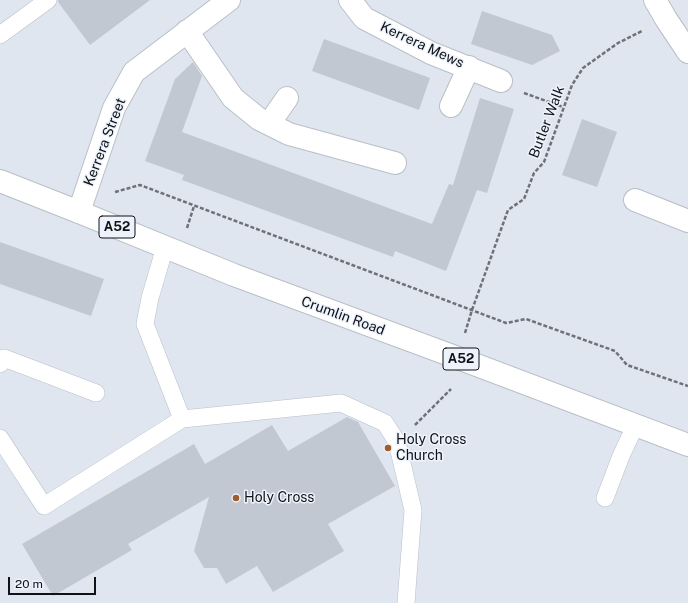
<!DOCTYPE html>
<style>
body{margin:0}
#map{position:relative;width:688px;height:603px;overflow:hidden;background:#e0e6ef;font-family:"Public Sans",sans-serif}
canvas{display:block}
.scale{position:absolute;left:8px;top:577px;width:88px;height:18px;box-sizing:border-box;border:2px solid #101215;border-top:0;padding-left:5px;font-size:12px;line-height:14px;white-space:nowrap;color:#101215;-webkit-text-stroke:3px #edf3fd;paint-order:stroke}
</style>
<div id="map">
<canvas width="688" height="603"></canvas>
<div class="scale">20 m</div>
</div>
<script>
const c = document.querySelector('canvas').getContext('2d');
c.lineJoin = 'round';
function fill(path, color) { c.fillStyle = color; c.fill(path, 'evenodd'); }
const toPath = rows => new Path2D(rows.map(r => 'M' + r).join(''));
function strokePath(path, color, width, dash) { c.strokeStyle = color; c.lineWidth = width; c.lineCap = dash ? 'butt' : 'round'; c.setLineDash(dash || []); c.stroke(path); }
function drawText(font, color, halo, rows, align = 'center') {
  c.font = font + ' "Public Sans",sans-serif'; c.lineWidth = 3; c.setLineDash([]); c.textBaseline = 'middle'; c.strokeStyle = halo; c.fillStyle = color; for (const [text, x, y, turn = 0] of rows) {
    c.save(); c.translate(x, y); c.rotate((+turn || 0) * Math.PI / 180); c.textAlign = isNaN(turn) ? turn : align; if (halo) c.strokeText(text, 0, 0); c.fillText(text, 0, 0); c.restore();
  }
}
fill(toPath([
 [58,0,150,0,90,45,58,2],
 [482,11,552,35,560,51,532,65,471,44],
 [324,39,430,78,419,110,312,71],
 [193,62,202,76,182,132,432,224,449,184,453,185,480,98,514,109,487,193,477,190,446,271,395,251,393,257,182,180,184,175,145,161,175,79],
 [582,119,617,132,597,187,562,175],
 [0,242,104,279,91,316,0,284],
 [347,417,358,422,395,486,328,524,344,551,273,592,257,566,226,584,217,568,204,568,194,551,209,497,128,544,132,550,53,596,22,544,194,444,205,464,272,425,288,451]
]), '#c2c8d1');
const lane = toPath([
 [0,35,48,0],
 [165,247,150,298,145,324,182,419,341,403,385,423,397,442,413,510,406,603],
 [0,364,4,358,96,393],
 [0,438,44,506,182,419],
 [605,498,621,456,635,426]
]);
const street = toPath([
 [350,0,364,18,431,53,501,81],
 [655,0,666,19,688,52],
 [187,31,233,98,259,119,289,134,395,163],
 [451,106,469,67],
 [269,124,287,98],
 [635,200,688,221],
 [79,212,114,108,134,72,229,0]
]);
const primary = toPath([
 [0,181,79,212,234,275,458,358,688,445]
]);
strokePath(lane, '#b9bfc8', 18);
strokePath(street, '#b9bfc8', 24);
strokePath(primary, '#b9bfc8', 24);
strokePath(toPath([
 [524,93,563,107],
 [115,192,140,185,506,323,526,319,615,351,627,365,688,386],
 [187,228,194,206],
 [465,333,472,310,508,210,524,199,534,173,544,162,572,85,583,68,618,43,642,31],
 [415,425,451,389]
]), '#6e7277', 2.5, [4, 2]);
strokePath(lane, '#fff', 17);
strokePath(street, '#fff', 22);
strokePath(primary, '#fff', 22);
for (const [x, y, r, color] of [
 [388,448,4,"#a05c2d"],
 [236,498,4,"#a05c2d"]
]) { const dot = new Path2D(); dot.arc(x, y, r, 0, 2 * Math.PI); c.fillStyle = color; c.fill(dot); strokePath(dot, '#edf3fd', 1.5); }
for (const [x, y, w] of [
 [117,227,36],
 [461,359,36]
]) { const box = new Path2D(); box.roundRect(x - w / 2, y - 11, w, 22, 3); c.fillStyle = '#edf3fd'; c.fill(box); strokePath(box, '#101215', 1); }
drawText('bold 13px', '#101215', null, [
 ["A52",117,227],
 ["A52",461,359]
]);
drawText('14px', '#101215', '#edf3fd', [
 ["Kerrera Mews",422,45,25],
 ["Butler Walk",547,122,-69],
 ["Kerrera Street",105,142,-69],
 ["Crumlin Road",343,316,20]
]);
drawText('14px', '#101215', '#edf3fd', [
 ["Holy Cross",396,440],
 ["Church",396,456],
 ["Holy Cross",244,498]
], 'left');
</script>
